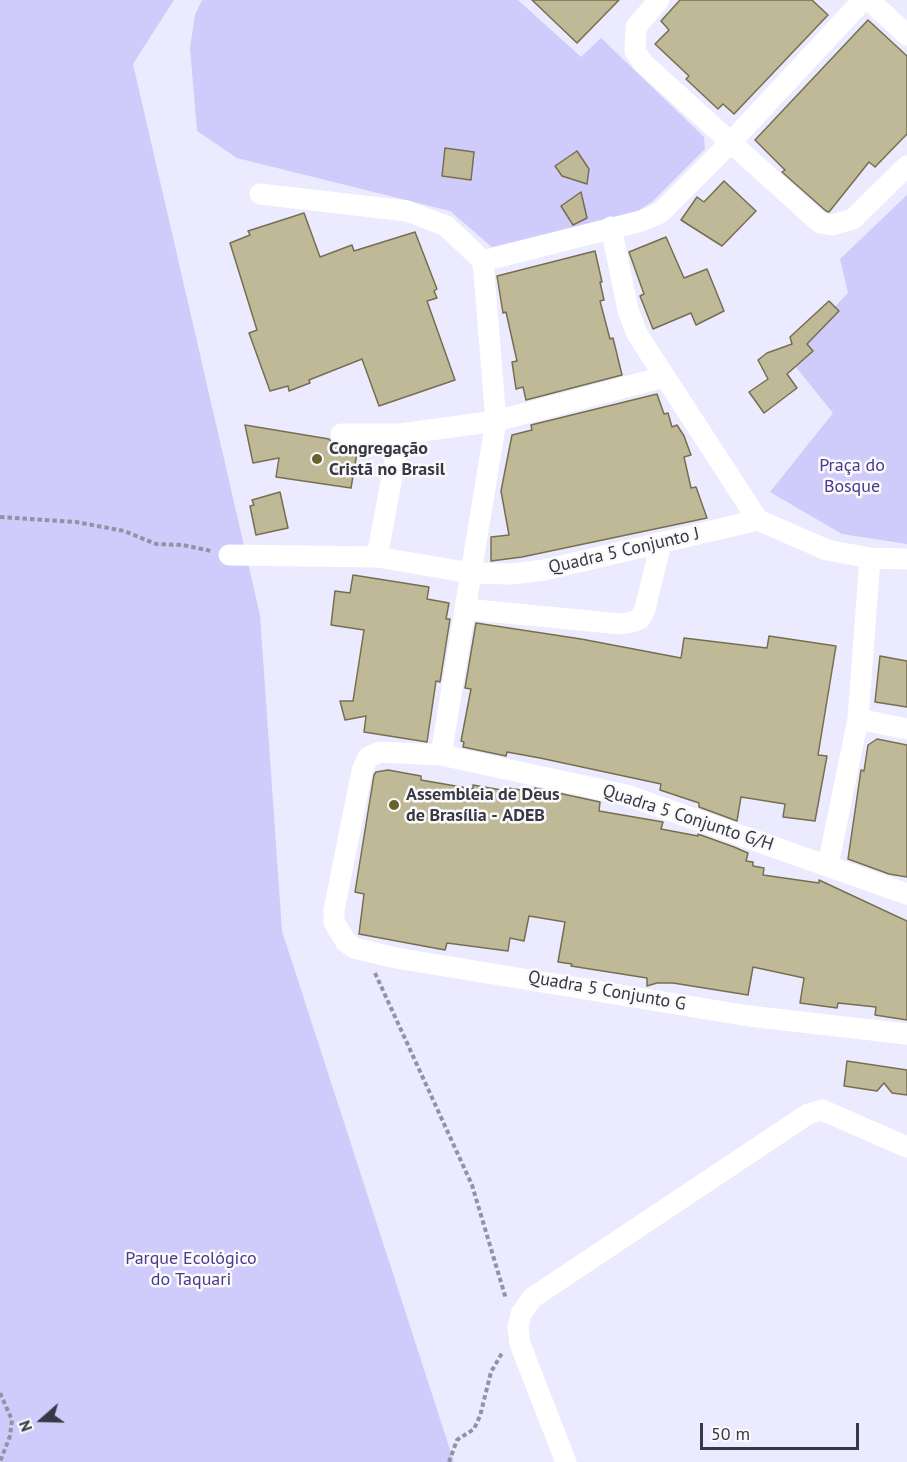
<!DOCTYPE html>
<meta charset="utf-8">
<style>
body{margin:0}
#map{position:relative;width:907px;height:1462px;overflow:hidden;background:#eceaff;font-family:"PT Sans",sans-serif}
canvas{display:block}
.north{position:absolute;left:12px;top:1390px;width:60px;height:60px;-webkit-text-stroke:4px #fafafa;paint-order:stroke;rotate:250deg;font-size:16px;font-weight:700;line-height:24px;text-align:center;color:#383745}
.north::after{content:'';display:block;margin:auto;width:21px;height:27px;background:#383745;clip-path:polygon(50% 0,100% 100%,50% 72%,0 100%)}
.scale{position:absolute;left:700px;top:1423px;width:159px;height:27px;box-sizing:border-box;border:3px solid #383745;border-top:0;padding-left:8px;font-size:18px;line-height:21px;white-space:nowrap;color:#383745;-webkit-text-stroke:4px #fafafa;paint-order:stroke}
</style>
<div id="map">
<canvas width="907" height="1462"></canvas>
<div class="north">N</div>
<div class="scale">50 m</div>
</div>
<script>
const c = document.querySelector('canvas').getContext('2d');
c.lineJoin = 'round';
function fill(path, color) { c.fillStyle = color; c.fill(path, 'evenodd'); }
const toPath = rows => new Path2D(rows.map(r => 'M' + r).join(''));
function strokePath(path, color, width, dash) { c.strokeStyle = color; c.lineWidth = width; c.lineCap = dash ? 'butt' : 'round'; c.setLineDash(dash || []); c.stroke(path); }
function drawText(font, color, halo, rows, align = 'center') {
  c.font = font + ' "PT Sans",sans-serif'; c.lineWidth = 5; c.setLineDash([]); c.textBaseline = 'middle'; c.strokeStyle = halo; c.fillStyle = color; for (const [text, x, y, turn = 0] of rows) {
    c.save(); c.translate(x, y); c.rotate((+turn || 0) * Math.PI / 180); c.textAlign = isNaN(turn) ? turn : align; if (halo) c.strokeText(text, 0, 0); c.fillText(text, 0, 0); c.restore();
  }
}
fill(toPath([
 [0,0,174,0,133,64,260,615,282,931,454,1462,0,1462],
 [202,0,518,0,581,57,601,38,704,137,705,149,653,201,638,211,492,247,450,211,237,158,197,131,190,48,195,15],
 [907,195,907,544,842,534,770,492,833,413,787,356,848,293,840,259]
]), '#cfcbfa');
const building = toPath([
 [532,0,619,0,577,43,532,0],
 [680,0,812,0,828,15,734,114,723,104,718,109,686,79,689,76,655,44,669,30,661,21,680,0],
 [868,20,907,56,907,134,875,167,869,162,829,212,826,211,782,172,785,170,755,140,868,20],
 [445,148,474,152,471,180,442,176,445,148],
 [577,151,589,169,587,184,562,176,555,166,577,151],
 [724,181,756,211,722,246,681,220,697,197,704,202,724,181],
 [581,192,587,218,573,225,561,206,581,192],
 [304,213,320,257,352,245,354,251,415,232,437,289,434,291,437,298,427,301,455,380,379,406,362,359,309,380,310,383,289,391,288,386,270,391,249,333,257,330,230,243,250,235,248,231,304,213],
 [666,237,684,278,707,269,724,311,696,325,691,313,653,329,640,296,644,294,629,252,666,237],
 [595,251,602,282,600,282,604,300,600,301,610,339,613,338,622,375,526,400,523,387,516,389,512,362,517,361,506,312,503,313,497,276,595,251],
 [829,301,839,311,807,344,813,351,787,374,797,388,764,413,749,392,768,379,758,360,767,353,792,344,790,337,829,301],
 [657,394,664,414,668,413,672,427,677,425,684,436,691,455,684,457,691,488,696,487,707,518,522,557,491,561,491,537,509,535,501,491,512,435,532,430,531,425,657,394],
 [245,425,329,439,334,445,340,447,358,447,351,488,276,477,279,458,253,463,245,425],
 [280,492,288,528,256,535,250,506,254,505,252,500,280,492],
 [353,575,429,587,427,599,449,603,446,619,450,619,440,682,436,681,427,742,364,732,366,716,345,720,340,701,353,701,364,630,331,625,335,591,350,593,353,575],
 [476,623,581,639,681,658,684,638,767,648,769,636,836,646,818,755,827,756,815,821,783,817,785,804,741,797,737,821,699,807,699,803,660,790,661,784,540,758,507,752,506,756,463,747,464,742,461,741,471,689,465,688,476,623],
 [880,656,907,661,907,707,875,702,880,656],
 [877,739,907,745,907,877,889,874,848,859,861,770,864,771,868,745,877,739],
 [388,770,421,776,421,780,473,789,473,785,507,791,508,788,534,792,535,788,600,802,599,811,663,822,661,829,698,836,698,834,734,847,748,853,746,861,753,862,753,866,764,868,763,875,819,883,819,880,907,921,907,1020,875,1015,876,1007,838,1003,837,1008,800,1003,804,978,753,967,748,995,673,983,657,983,647,986,647,978,571,966,572,964,558,962,565,922,529,916,524,941,510,938,508,951,447,943,445,950,359,934,364,894,355,892,374,775,376,772,388,770],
 [847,1061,907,1070,907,1095,892,1093,884,1083,877,1091,844,1086,847,1061]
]);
fill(building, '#c0b998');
strokePath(building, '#756f50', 1.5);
strokePath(toPath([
 [0,517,76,522,124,531,156,544,183,545,211,551],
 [375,973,472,1185,506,1299],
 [0,1393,12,1420,10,1436,0,1462],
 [449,1462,457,1440,474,1429,480,1416,491,1372,502,1353]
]), '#9392a3', 4, [4.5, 3]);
strokePath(toPath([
 [659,0,636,27,635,51,643,63,820,223,832,225,853,219,907,166],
 [869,0,907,35],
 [260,194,407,211,446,226,483,261],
 [611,227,628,310,637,334,758,520],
 [483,261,641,221,660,213,731,142,863,0],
 [341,434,400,434,496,421,664,377],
 [758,520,827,550,870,558,907,559],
 [229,555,377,557,471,573,511,574,544,570,758,520],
 [377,557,400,434],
 [465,609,621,624,632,622,640,619,645,609,661,543],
 [858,719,907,729],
 [441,755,496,421,483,261],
 [828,865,858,719,870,558],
 [907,894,626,795,441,755,380,752,368,757,362,771,334,910,334,922,346,942,354,948,396,958,749,1016,907,1034],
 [566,1462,520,1344,518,1327,521,1314,532,1298,808,1114,822,1110,907,1147]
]), '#fff', 21);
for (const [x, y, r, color] of [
 [317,459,6,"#6b612d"],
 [394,805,6,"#6b612d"]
]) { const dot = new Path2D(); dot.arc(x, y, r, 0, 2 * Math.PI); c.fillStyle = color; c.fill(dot); strokePath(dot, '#fafafa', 2); }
drawText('bold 18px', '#383745', '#fafafa', [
 ["Congregação",329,449],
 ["Cristã no Brasil",329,470],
 ["Assembleia de Deus",406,795],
 ["de Brasília - ADEB",406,816]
], 'left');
drawText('18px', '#4b388f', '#fafafa', [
 ["Praça do",852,466],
 ["Bosque",852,487],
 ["Parque Ecológico",191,1259],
 ["do Taquari",191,1280]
]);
drawText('18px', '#383745', '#fafafa', [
 ["Quadra 5 Conjunto J",624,551,-13],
 ["Quadra 5 Conjunto G/H",688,818,18],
 ["Quadra 5 Conjunto G",607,991,10]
]);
</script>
